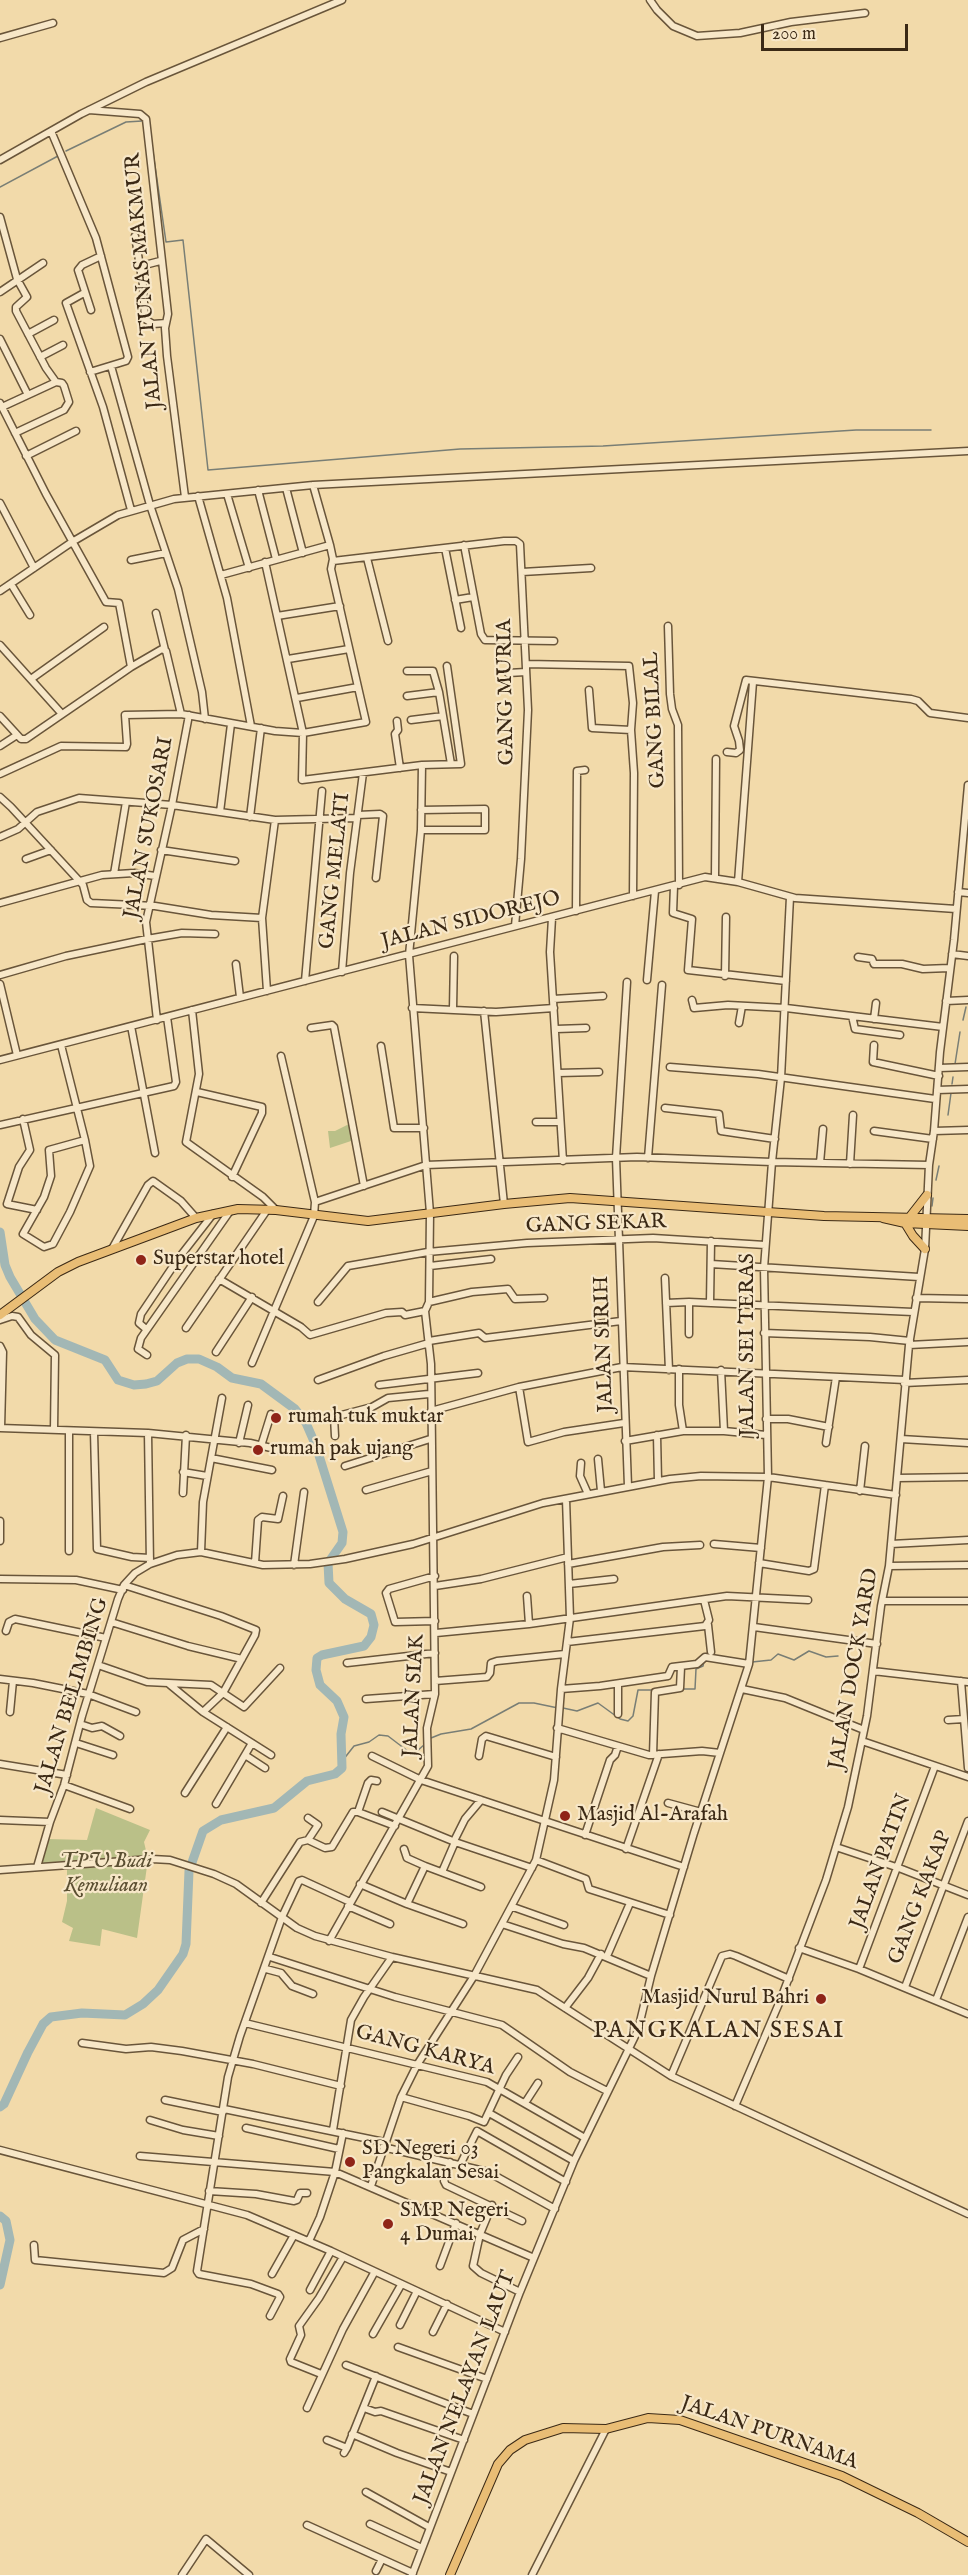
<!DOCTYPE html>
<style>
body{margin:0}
#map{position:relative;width:968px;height:2575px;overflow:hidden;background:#f2daaa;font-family:"IM FELL English",serif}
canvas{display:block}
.scale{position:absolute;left:761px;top:24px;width:147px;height:27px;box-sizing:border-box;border:3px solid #3b2915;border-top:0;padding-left:8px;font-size:18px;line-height:21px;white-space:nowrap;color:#3b2915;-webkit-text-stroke:4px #f7e7c8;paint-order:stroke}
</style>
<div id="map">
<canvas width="968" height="2575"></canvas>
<div class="scale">200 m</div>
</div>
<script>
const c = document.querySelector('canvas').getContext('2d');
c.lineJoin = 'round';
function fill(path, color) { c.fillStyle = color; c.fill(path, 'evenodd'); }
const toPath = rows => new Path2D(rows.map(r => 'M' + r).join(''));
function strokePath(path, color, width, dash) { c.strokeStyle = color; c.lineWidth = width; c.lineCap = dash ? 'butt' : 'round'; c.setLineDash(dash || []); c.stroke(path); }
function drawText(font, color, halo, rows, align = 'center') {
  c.font = font + ' "IM FELL English",serif'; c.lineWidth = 4.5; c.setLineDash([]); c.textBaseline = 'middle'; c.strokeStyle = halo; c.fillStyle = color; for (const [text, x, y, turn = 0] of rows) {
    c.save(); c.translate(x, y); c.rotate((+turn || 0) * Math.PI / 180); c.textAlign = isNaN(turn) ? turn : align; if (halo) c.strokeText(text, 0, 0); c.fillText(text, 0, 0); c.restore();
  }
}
fill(toPath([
 [351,1123,354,1140,330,1148,328,1131,335,1131],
 [96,1808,150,1830,144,1842,148,1859,137,1938,102,1929,100,1946,69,1941,73,1928,62,1922,67,1901,67,1865,40,1867,47,1839,87,1840]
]), '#bac088');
strokePath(toPath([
 [152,145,166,242,183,240,208,470,460,449,603,446,856,430,931,430],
 [66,151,126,122,142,121],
 [0,187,58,156],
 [963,1020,966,1007],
 [955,1064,960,1032],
 [952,1084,953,1077],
 [948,1115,951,1093],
 [936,1180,939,1166],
 [932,1206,933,1198],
 [752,1662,771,1660,778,1654,794,1660,809,1651,826,1657,838,1656],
 [684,1689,695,1689,696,1669,703,1666,704,1661],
 [563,1708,577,1711,598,1703,620,1719,628,1721,633,1716,638,1690,653,1690],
 [431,1738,441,1734,471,1729,519,1703,534,1703,558,1708],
 [343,1760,354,1746,369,1742,379,1735,388,1736,409,1752,416,1752,425,1744]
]), '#797e75', 1.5);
strokePath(toPath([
 [0,1232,5,1265,10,1277,35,1319,55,1340,105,1360,118,1380,134,1385,146,1384,157,1381,177,1363,187,1359,199,1359,217,1367,232,1378,261,1384,295,1409,306,1423,316,1446,343,1532,342,1543,328,1563,329,1583,345,1599,371,1614,374,1625,371,1637,364,1646,322,1655,317,1658,316,1670,320,1685,337,1701,344,1717,341,1734,342,1768,335,1774,307,1781,274,1808,221,1820,203,1831,189,1871,186,1944,183,1954,158,1990,143,2004,125,2015,82,2013,51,2017,43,2024,28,2052,4,2104,0,2107],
 [0,2216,6,2221,10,2240,0,2285]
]), '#a2b7b5', 9);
const minor = toPath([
 [650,0,657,10,673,26,697,36,740,33,791,22,865,13],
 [0,38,53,23],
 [89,110,140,114,146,119,168,314,165,328,167,356,185,497],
 [51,131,96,238,128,357,126,361,90,372],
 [0,160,81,114,146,82,342,0],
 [0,217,17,279,27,297,16,307,16,311,46,368,56,382,62,383,64,386,69,402,64,410,15,433],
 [135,236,143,285,145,319,153,324,166,323],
 [141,266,160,261],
 [0,292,43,263],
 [84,293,66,303,103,407,131,510],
 [91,310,78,270,82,265,101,256],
 [28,334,54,320],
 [0,339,28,395],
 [40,357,63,345],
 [111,366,150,505,178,589,202,692,205,719],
 [0,403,46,494,106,602,119,603,131,667],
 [2,407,56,382],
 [26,456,76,431],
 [286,488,303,553],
 [258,490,276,559],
 [227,494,249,568],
 [198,496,227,598,251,726],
 [0,503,34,568],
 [464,545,481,634,485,640,554,641],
 [445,548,461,628],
 [367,558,388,641],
 [131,560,166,553],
 [333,561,504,541,516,541,520,544,528,710,521,859,515,926],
 [265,562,303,733,302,780,422,765,461,764,447,666],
 [522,572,591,568],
 [221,575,330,545],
 [11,584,30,615],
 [0,591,72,542,118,515,174,499,313,485,968,451],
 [455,600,473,597],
 [156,613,165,650],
 [277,616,340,606],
 [668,626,670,694,672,709,678,725,679,885],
 [0,645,62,714],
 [288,659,349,649],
 [526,664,629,666,633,703,631,730,634,773,633,896],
 [407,671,433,671,439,692,451,764],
 [508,673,526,672],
 [31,679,104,627],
 [589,690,592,728,631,730],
 [407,696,439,692],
 [297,698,358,687],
 [0,716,21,739,26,739,131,667,162,649,166,651,181,714],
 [411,720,443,716],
 [397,721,398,730,395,734,400,768],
 [0,746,17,735],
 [727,752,736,753,740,750,739,741,734,726,746,680,911,699,918,701,930,713,968,718],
 [0,774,61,746,126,747,127,744,125,715,181,714,275,731,303,733,366,722,331,569,333,559,330,545,313,485],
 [0,797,11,807,83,885,87,900,91,903,155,906,211,915,262,918],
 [421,810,485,809,485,830,421,830],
 [220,812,231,724],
 [358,815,380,814,383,816,376,878],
 [250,817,261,728],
 [0,837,18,829,37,812,79,798,172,805,275,820,357,818],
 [161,850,235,861],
 [26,859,51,850],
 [114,874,126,802],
 [715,877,716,759],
 [738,882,753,682],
 [674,886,673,913,692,919,688,970,786,981],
 [958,892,968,893],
 [790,897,781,1078,772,1162,929,1165],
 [0,903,102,875,134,873,155,876],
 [576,911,577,771,585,770],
 [552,918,550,952,563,1161],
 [952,954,968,956],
 [858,957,872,959,874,964,902,964,923,969,949,968],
 [236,964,240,997],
 [342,972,350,873,363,773],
 [0,975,66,956,147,939,182,933,215,934],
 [725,976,726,917],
 [647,980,655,891],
 [305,981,322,791],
 [627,982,616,1158,628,1486],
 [0,984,17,1055],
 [267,991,262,918,275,820],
 [553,999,603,996],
 [692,1000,694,1008,728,1005,786,1008,943,1027],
 [946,1001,968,1000],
 [412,1008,496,1012,554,1008],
 [453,1009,454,956],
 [192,1010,199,1074,186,1142,263,1197,276,1210],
 [484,1011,504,1204],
 [852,1016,855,1029,900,1035],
 [874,1019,876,1003],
 [157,1020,146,922,172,805,189,715],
 [739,1023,742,1006],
 [131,1026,155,1153],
 [311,1028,332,1025,334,1027,364,1186],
 [556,1029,586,1028],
 [61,1045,85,1140,90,1166,70,1212,53,1244,44,1247,23,1234,44,1197,51,1176,49,1150,85,1140],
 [874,1045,873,1062,939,1076],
 [381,1046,394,1128,424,1128],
 [281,1056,315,1202],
 [0,1060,705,877,738,882,795,898,956,909],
 [670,1067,758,1074,935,1099],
 [939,1068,968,1067],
 [558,1073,599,1072],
 [937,1090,968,1089],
 [197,1092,262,1107,262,1113,232,1177],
 [665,1108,719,1114,721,1131,775,1139],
 [23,1119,30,1150,19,1167,7,1204,37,1210],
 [536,1122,559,1122],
 [0,1125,174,1086,176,1082,167,1017],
 [874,1131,933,1139],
 [934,1131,968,1130],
 [648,1158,662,985],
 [820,1163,823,1129],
 [850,1164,853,1115],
 [112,1249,148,1185,153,1181,181,1201,196,1218],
 [711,1264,919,1277],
 [430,1266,491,1259],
 [665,1278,669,1370],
 [219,1279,301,1327,310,1335,386,1313,402,1312,405,1315,425,1311],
 [916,1298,968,1299],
 [318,1302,348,1266,428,1252,527,1243,653,1238,765,1245],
 [429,1302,472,1292,508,1289,515,1299,544,1298],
 [689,1302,689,1334],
 [666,1303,689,1302,913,1312],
 [710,1303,711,1241],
 [0,1320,12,1316,18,1317,31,1335,55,1355,54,1430],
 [186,1328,267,1210],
 [146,1329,139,1323,141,1314,178,1259,213,1214],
 [764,1333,870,1337,910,1341],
 [429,1341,479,1333,485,1338,621,1321],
 [909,1345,968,1342],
 [0,1346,3,1352,1,1428],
 [216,1352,252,1297],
 [147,1355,138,1349,141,1338,230,1211],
 [252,1363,314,1216,315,1202,426,1165,637,1157,772,1162,764,1268,768,1477,749,1664,694,1833,651,1976,638,2030,574,2161,520,2292,412,2575],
 [679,1369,679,1405,683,1431],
 [721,1370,724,1431],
 [318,1380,384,1356,429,1343],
 [904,1383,968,1380],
 [379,1385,478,1373],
 [519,1387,528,1442,564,1432,624,1423],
 [431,1411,519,1387,622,1367,905,1380],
 [766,1419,788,1419,829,1427],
 [0,1428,148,1433,150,1564],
 [69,1431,69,1551],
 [94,1432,97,1549,132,1557,150,1558],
 [148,1433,250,1443,284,1451],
 [657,1435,658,1481],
 [335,1436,334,1417,372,1407,388,1398,429,1394],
 [901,1439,968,1443],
 [625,1441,683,1431,724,1431,766,1435],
 [239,1443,248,1405],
 [826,1443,836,1377],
 [261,1446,271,1414],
 [211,1458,272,1470],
 [598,1459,601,1491],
 [581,1463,580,1476,588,1494],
 [345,1466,430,1439],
 [183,1472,207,1476],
 [897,1478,968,1477],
 [366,1490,432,1471],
 [860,1491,865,1446],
 [183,1493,186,1435],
 [0,1521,0,1541],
 [714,1544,761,1548],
 [891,1544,968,1540],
 [201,1552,203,1502,222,1398],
 [255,1563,258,1520,262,1517,278,1519,283,1496],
 [759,1563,809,1571,814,1569,825,1485],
 [568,1564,663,1547,700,1545],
 [294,1565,304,1492],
 [889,1566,968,1565],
 [435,1576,389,1589,386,1593,395,1622,435,1621],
 [0,1579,76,1580,123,1590],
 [569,1584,614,1579],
 [124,1585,221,1616,256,1630,255,1635,223,1693,203,1712],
 [435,1586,481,1579,568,1557],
 [527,1596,529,1624],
 [882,1601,968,1601],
 [111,1622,188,1646,242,1659],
 [708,1625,711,1652],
 [754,1627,877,1644],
 [6,1631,9,1622,15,1619,106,1638],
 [436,1633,529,1624,727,1596,808,1600],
 [567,1642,705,1626,709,1620,704,1600],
 [347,1663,435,1653],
 [98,1665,147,1682,211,1685,244,1707,280,1668],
 [873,1671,968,1682],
 [0,1679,33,1683,88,1694,136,1712],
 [435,1681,487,1677,490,1673,491,1663,497,1661,565,1654],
 [961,1681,968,1768],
 [169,1684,203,1712,271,1755],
 [618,1684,618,1714],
 [561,1689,600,1686,668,1676,672,1667,697,1664,705,1657,749,1664],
 [742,1689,785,1698,864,1730],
 [366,1699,435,1694],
 [10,1712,13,1681],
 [948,1720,964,1719],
 [80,1724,92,1728,102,1726,120,1736],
 [557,1728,649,1755,702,1751,720,1753],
 [862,1741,968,1777],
 [76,1743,113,1755],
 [245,1755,265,1768],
 [653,1755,655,1692,680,1688,681,1667],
 [372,1756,421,1780,684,1867],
 [479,1756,482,1739,486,1736,556,1757],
 [0,1764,67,1775],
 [64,1785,130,1809],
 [185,1793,227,1727],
 [668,1803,701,1812],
 [216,1804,252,1743],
 [358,1812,395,1826],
 [382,1812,455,1842,532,1868],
 [0,1820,50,1822],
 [585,1835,610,1760,615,1755,618,1746],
 [308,1840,318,1825,308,1818],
 [454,1841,465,1819,481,1800],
 [836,1847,899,1868,968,1895],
 [404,1849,407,1858,425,1866,407,1904],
 [626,1849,659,1754],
 [536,1860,586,1879,589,1889,670,1915],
 [425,1866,481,1887],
 [37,1867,50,1822,64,1785,82,1716,118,1599,124,1585,135,1573,150,1564,177,1555,201,1552,263,1565,310,1564,345,1559,413,1544,543,1503,670,1479,701,1476,768,1477,896,1495],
 [0,1870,152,1859,170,1860,214,1874,236,1884,297,1928,315,1936,392,1957,537,1990,671,2076,968,2214],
 [442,1872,455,1842],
 [360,1884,407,1904,463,1924],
 [261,1903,300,1842,308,1840,325,1848,332,1847,353,1812,358,1812,368,1783,371,1780,377,1781],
 [348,1906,390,1924],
 [513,1907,564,1925],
 [502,1924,563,1944,584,1948,651,1976],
 [329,1941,428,1766,427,1728,435,1694,431,1364,425,1311,429,1302,430,1213,409,955,421,830,422,765],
 [799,1948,859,1969,968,2014],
 [607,1956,630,1903],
 [270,1957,395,1997,502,2025,570,2072,607,2091],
 [266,1969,281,1973,292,1986,313,1994],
 [859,1969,935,1766],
 [905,1987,968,1821],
 [936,2000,968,1917],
 [565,2008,588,1978,601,1954],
 [245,2023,487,2082,585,2138],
 [82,2043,126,2049,151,2047,182,2051,253,2064,341,2086],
 [671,2076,722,1956,730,1954,736,1956,789,1979],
 [401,2097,469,2116,484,2122,506,2075,518,2057],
 [165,2100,223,2112],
 [525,2103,538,2083],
 [735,2106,780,2001,826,1880,848,1807,867,1716,881,1606,889,1566,909,1345,925,1249,929,1165,934,1131,940,1052,954,940,968,785],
 [224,2109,384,2142],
 [489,2113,574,2161],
 [150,2120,183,2130,219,2136],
 [246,2128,339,2149],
 [333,2130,351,2020,364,1997,392,1957],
 [383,2147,488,2172,555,2209],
 [0,2150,247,2215,331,2251,505,2332],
 [140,2156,335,2172,534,2258],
 [450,2162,444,2181,446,2185,522,2221],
 [460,2165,477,2131,566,2182],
 [371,2186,401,2097,417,2065,474,1976,536,1860,554,1780,561,1689,570,1618,566,1499],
 [209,2191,256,2194,294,2201,297,2200,300,2193,307,2193],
 [492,2205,480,2234,473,2266,481,2273,520,2292],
 [309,2241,320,2217,335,2172,343,2133],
 [34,2245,35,2260,164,2273,172,2268,183,2240,204,2229],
 [440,2266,456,2223],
 [272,2274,294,2235],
 [310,2290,331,2251],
 [270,2316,280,2297,278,2294,251,2284,199,2274,197,2271,228,2077,240,2036,282,1917,299,1881,302,1880,350,1902],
 [400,2325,417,2291],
 [433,2332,447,2304],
 [373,2334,401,2285],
 [398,2347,487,2379],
 [346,2365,473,2414],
 [321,2374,291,2362,290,2359,301,2335,299,2326,319,2298,343,2257],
 [307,2408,343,2329,374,2273],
 [364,2408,375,2412,381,2411,464,2440],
 [352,2434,397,2453,451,2472],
 [327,2440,347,2448,344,2453],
 [347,2448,376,2376],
 [366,2492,429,2527],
 [370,2524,422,2548],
 [307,2525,413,2573],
 [376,2571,382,2559],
 [182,2575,206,2539,249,2575],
 [532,2575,606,2429]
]);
const major = toPath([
 [883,1218,905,1223,968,1226],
 [909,1218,927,1195],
 [905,1223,913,1236,925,1249],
 [0,1315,58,1272,78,1262,196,1218,238,1209,276,1210,368,1221,504,1204,570,1198,824,1216,968,1219],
 [450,2575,498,2464,510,2450,525,2440,563,2428,606,2429,648,2418,680,2420,842,2476,918,2513,968,2542]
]);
strokePath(minor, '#69553a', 9);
strokePath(major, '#3b2915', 10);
strokePath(minor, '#f7e7c8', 6);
strokePath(major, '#e9bd75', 8);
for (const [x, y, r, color] of [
 [141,1260,6,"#8f2418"],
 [276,1418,6,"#8f2418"],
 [258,1450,6,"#8f2418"],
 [565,1816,6,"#8f2418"],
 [821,1999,6,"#8f2418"],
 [350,2162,6,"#8f2418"],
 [388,2224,6,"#8f2418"]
]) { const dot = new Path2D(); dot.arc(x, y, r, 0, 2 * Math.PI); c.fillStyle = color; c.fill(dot); strokePath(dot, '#f7e7c8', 2); }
drawText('21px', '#3b2915', '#f7e7c8', [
 ["JALAN TUNAS MAKMUR",145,281,-95],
 ["GANG MURIA",507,692,-91],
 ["GANG BILAL",656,720,-93],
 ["JALAN SUKOSARI",150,828,-79],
 ["GANG MELATI",336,871,-84],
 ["JALAN SIDOREJO",471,921,-14],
 ["GANG SEKAR",596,1225,-2],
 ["JALAN SIRIH",605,1344,-92],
 ["JALAN SEI TERAS",749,1345,-90],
 ["JALAN DOCK YARD",855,1669,-80],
 ["JALAN BELIMBING",73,1696,-73],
 ["JALAN SIAK",415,1696,-87],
 ["JALAN PATIN",882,1862,-70],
 ["GANG KAKAP",921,1898,-69],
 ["GANG KARYA",425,2051,15],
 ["JALAN NELAYAN LAUT",466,2388,-69],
 ["JALAN PURNAMA",769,2434,19]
]);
drawText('21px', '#3b2915', '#f7e7c8', [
 ["Superstar hotel",153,1260],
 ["rumah tuk muktar",288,1418],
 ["rumah pak ujang",270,1450],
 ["Masjid Al-Arafah",577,1816],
 ["Masjid Nurul Bahri",809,1999,"right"],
 ["SD Negeri 03",362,2150],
 ["Pangkalan Sesai",362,2174],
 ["SMP Negeri",400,2212],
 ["4 Dumai",400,2236]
], 'left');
drawText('italic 21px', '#5b4f32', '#f7e7c8', [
 ["TPU Budi",106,1863],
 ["Kemuliaan",106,1887]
]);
c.letterSpacing = '1.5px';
drawText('24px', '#3b2915', '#f7e7c8', [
 ["PANGKALAN SESAI",719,2032]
]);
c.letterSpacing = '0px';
</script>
